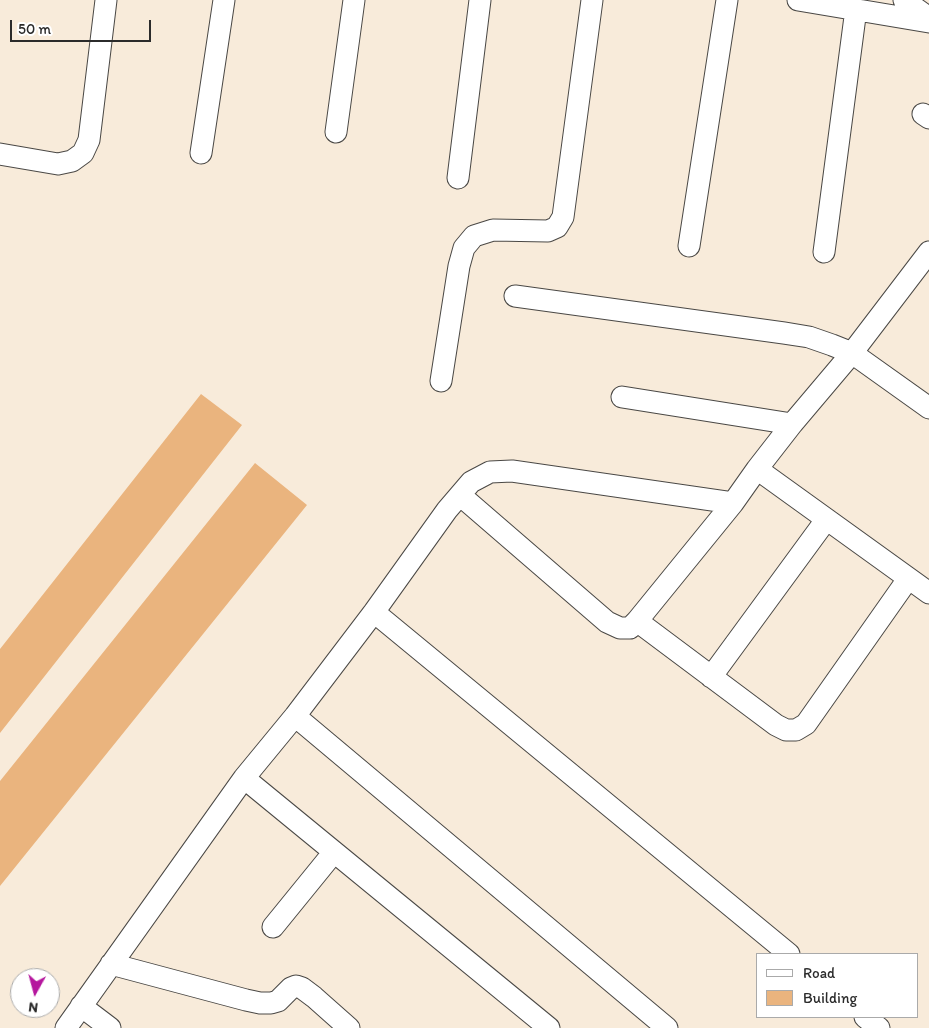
<!DOCTYPE html>
<style>
body{margin:0}
#map{position:relative;width:929px;height:1028px;overflow:hidden;background:#f8ebda;font-family:Itim,sans-serif}
canvas{display:block}
.legend{position:absolute;left:756px;top:953px;width:162px;height:65px;box-sizing:border-box;background:#fff;border:1px solid #aaa;margin:0;padding:6px 9px;list-style:none;font-size:15px;color:#2b2b2b}
.legend li{display:flex;align-items:center;gap:10px;height:25px}
.legend b{width:25px;border:1px solid #aaa}
.north{position:absolute;left:10px;top:968px;width:50px;height:50px;box-sizing:border-box;background:#fff;border:1px solid #aaa;border-radius:50%;rotate:187deg;font-size:14px;font-weight:700;line-height:20px;text-align:center;color:#2b2b2b}
.north::after{content:'';display:block;margin:auto;width:18px;height:22px;background:#b5179e;clip-path:polygon(50% 0,100% 100%,50% 72%,0 100%)}
.scale{position:absolute;left:10px;top:20px;width:141px;height:22px;box-sizing:border-box;border:2px solid #2b2b2b;border-top:0;padding-left:6px;font-size:15px;line-height:18px;white-space:nowrap;color:#2b2b2b;-webkit-text-stroke:4px #fff;paint-order:stroke}
</style>
<div id="map">
<canvas width="929" height="1028"></canvas>
<ul class="legend">
<li><b style="height:6px;background:#fff"></b>Road</li>
<li><b style="height:14px;background:#eab47e"></b>Building</li>
</ul>
<div class="north">N</div>
<div class="scale">50 m</div>
</div>
<script>
const c = document.querySelector('canvas').getContext('2d');
c.lineJoin = 'round';
function fill(path, color) { c.fillStyle = color; c.fill(path, 'evenodd'); }
const toPath = rows => new Path2D(rows.map(r => 'M' + r).join(''));
function strokePath(path, color, width, dash) { c.strokeStyle = color; c.lineWidth = width; c.lineCap = dash ? 'butt' : 'round'; c.setLineDash(dash || []); c.stroke(path); }
fill(toPath([
 [201,394,242,425,0,733,0,649],
 [255,463,307,505,0,886,0,781]
]), '#eab47e');
const minor = toPath([
 [798,0,929,22],
 [904,0,929,18],
 [923,114,929,118],
 [336,132,354,0],
 [201,153,224,0],
 [0,154,58,164,72,161,83,153,89,140,106,0],
 [458,178,480,0],
 [689,246,727,0],
 [824,252,856,9],
 [515,296,784,333,809,337,832,345,852,353,929,408],
 [441,381,459,266,464,248,474,236,493,230,548,231,557,227,563,217,592,0],
 [622,397,792,424],
 [757,469,929,593],
 [460,495,607,622,620,628,630,628,637,621,733,503,757,469,792,424,852,353,929,252],
 [374,612,789,954],
 [637,621,776,725,786,730,796,730,806,724,908,579],
 [711,677,826,520],
 [295,716,667,1028],
 [244,778,549,1028],
 [273,927,334,852],
 [111,964,246,1000,260,1003,271,1003,278,1001,291,988,296,986,302,988,314,997,349,1028],
 [81,1006,110,1028],
 [865,1017,879,1028],
 [66,1028,244,778,295,716,374,612,447,510,471,482,490,472,512,471,733,503]
]);
strokePath(minor, '#4a4845', 23);
strokePath(minor, '#fff', 21);
</script>
